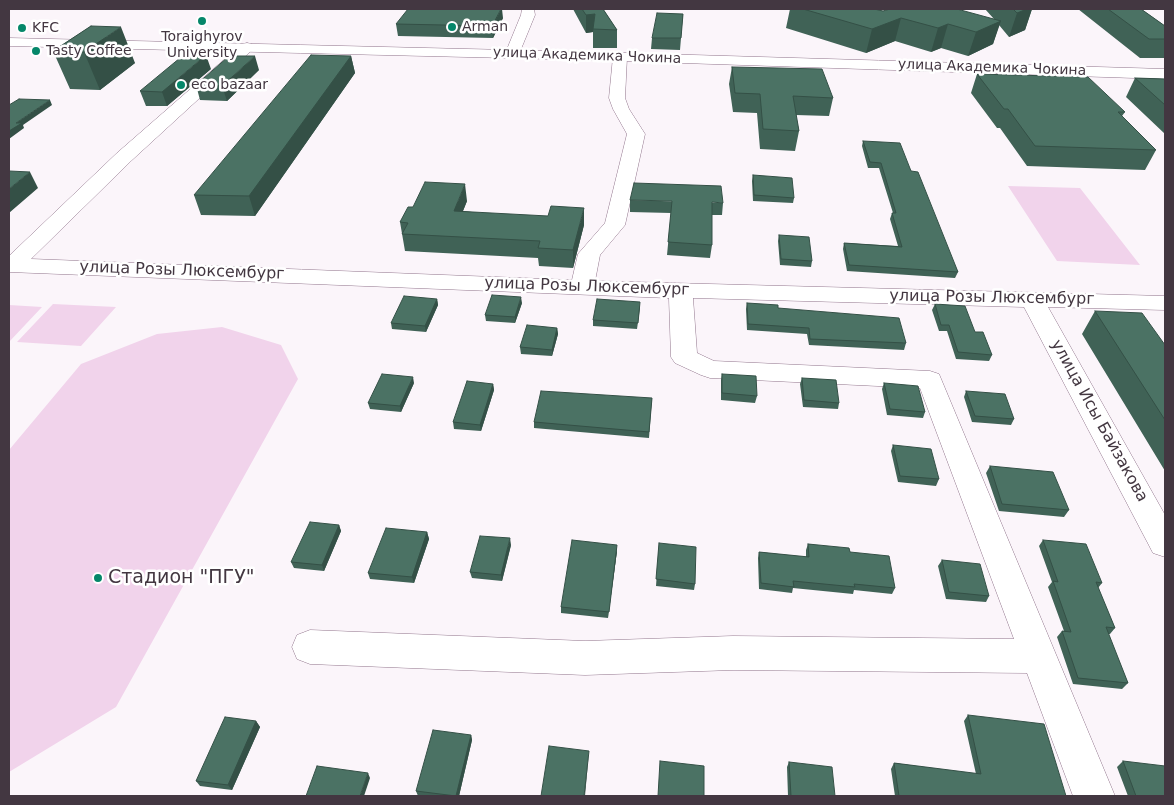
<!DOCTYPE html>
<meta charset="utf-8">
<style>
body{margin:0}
#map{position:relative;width:1174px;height:805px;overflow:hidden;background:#fbf5fa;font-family:"DejaVu Sans",sans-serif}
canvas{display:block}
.frame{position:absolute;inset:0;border:10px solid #433741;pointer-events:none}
</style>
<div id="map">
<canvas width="1174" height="805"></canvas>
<div class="frame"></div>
</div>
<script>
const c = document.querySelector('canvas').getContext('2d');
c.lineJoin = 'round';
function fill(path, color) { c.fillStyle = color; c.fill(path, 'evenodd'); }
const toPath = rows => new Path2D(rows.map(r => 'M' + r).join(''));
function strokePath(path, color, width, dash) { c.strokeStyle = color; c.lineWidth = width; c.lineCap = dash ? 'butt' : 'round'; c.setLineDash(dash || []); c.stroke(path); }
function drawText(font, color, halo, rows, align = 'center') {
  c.font = font + ' "DejaVu Sans",sans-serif'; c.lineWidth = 5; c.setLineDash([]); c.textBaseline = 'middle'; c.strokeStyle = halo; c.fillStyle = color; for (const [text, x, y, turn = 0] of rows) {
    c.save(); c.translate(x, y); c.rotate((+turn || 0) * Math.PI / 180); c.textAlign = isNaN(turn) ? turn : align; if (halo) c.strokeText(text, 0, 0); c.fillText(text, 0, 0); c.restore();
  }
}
fill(toPath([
 [1008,186,1080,188,1140,265,1057,261],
 [53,304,116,307,81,346,17,342],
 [9,305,42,307,9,342],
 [222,327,281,345,298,379,116,707,9,772,9,450,81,364,157,334]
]), '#f1d3eb');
const minor = toPath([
 [522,9,534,9,535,15,519,54,517,57,507,57,505,54,521,15,522,9],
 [247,43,252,44,254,47,252,50,131,161,31,259,572,280,578,254,605,223,627,134,613,109,609,98,613,57,615,54,620,53,625,54,627,57,625,98,629,109,645,134,625,225,600,255,595,281,1165,296,1165,310,1048,307,1165,515,1165,557,1153,553,1024,307,693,298,697,353,714,361,930,371,939,374,1115,796,1073,796,1027,673,733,670,585,675,310,664,297,659,292,647,297,635,310,630,585,641,733,636,1014,639,920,388,710,378,701,375,675,363,671,357,669,298,9,272,9,256,117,153,242,44,247,43]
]);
const major = toPath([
 [9,38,592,52,1165,69,1165,79,592,60,9,46,9,38]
]);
strokePath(minor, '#92768d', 1);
strokePath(major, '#92768d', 1);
fill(minor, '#fff');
fill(major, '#fff');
fill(toPath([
 [155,9,221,9,219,10],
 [573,9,603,9,617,30,617,48,593,48,593,32,586,33],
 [790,9,874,9,883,11,994,19,985,9,1032,9,1025,30,1009,37,999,25,993,44,968,56,941,48,931,52,895,41,866,53,786,28],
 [1078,9,1141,9,1165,26,1165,58,1140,58],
 [683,14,680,50,651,49,652,38],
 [503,18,493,38,398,36,396,24],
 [91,26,135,63,100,90,70,89,53,51],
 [351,56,355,73,255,216,201,215,194,195],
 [732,67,833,98,829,116,796,115,799,131,795,151,760,149,757,113,733,112,729,84],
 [211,69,167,106,146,106,140,91],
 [259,70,227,101,200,100,196,85],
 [977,74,1125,112,1122,116,1156,150,1145,170,1027,166,1000,128,997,128,971,93],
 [1135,78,1165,79,1165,134,1126,97],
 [863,141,911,171,958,272,955,278,847,271,843,249,844,243,898,246,890,219,892,213,893,213,879,168,868,168,862,146],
 [753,175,794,198,793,203,753,201,752,181],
 [630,200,723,203,722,215,712,215,712,245,710,258,667,255,671,213,630,212],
 [467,201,463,211,584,225,573,268,539,266,538,258,405,251,400,222,413,207],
 [779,235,812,261,811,267,780,265,778,241],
 [437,299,438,305,426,332,392,329,391,323],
 [522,303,515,323,486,321,485,315],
 [747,303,778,308,906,343,904,350,809,345,807,334,747,330,746,309],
 [935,304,992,355,989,361,956,359,947,331,939,331,932,310],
 [640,308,637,329,593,326,593,320],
 [1095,311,1165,345,1165,471,1082,334],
 [557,328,558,334,552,356,521,354,520,347],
 [722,374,757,396,755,403,721,400,721,380],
 [802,378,839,403,838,409,803,407,800,384],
 [414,383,401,412,370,409,368,403],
 [884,383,925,412,923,418,887,415,882,389],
 [493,384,494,390,481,431,454,429,453,422],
 [966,391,1014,419,1011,425,972,422,964,397],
 [652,398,649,438,534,428,534,422],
 [893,445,939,479,936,486,898,482,891,451],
 [990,466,1069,510,1064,517,999,511,986,473],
 [339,525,341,531,324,571,294,568,291,562],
 [427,532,429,539,414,583,370,579,368,573],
 [1043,540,1102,583,1098,588,1115,628,1110,634,1108,634,1128,683,1122,689,1073,684,1057,637,1062,631,1064,631,1048,587,1052,582,1039,546],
 [659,543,695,584,694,590,656,586],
 [808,544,850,552,895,588,892,594,854,590,853,594,793,588,792,593,759,589,758,558,759,552,806,557,806,550],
 [511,545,502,581,472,578,470,572],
 [617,551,608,618,561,613,561,607],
 [942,560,989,596,986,602,946,599,938,566],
 [968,715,1066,796,895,796,891,769,894,763,976,774,964,721],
 [256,721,260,727,232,790,200,786,196,781],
 [471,735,472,740,459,796,418,796,416,791],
 [1123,761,1165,796,1128,796,1117,767],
 [789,762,835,796,788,796,787,767]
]), '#406256');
fill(toPath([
 [501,9,502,9,503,18,493,38,492,26],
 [1027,9,1032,9,1025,30,1009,37,1017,13],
 [595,14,593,32,586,33,586,15],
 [901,18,895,41,866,53,872,29],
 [1001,21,993,44,968,56,976,32],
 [948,24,941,48,931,52,938,28],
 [121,27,135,63,100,90,84,52],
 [206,55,211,69,167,106,162,92],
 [255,56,259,70,227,101,222,86],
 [351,56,355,73,255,216,249,196],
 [50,100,52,105,23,125,24,128,9,139,9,131,16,123],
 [30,172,38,188,9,213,9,189],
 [465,184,467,201,456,228,454,211],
 [584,208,584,225,573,268,573,250],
 [521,297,522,303,515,323,515,317],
 [437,299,438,305,426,332,425,326],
 [557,328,558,334,552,356,552,350],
 [413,377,414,383,401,412,400,406],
 [493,384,494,390,481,431,480,425],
 [339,525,341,531,324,571,322,565],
 [427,532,429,539,414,583,412,577],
 [510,538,511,545,502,581,501,575],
 [617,545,617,551,608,618,609,612],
 [256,721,260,727,232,790,228,785],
 [471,735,472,740,459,796,456,796],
 [589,751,585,796,584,796],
 [368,773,370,778,364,796,360,796]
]), '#345046');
const building = toPath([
 [408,9,501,9,492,26,396,24,408,9],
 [582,9,603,9,617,30,593,29,595,14,586,15,582,9],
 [803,9,874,9,883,11,890,9,957,9,1001,21,976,32,948,24,938,28,901,18,872,29,803,9],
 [1013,9,1027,9,1017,13,1013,9],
 [1108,9,1141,9,1165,26,1165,39,1149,39,1108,9],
 [657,13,683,14,681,38,652,38,657,13],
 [91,26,121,27,84,52,53,51,91,26],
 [186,53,206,55,162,92,140,91,186,53],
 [311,55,351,56,249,196,194,195,311,55],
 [229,56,255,56,222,86,196,85,229,56],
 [732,67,822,69,833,98,793,96,799,131,763,129,760,94,735,93,732,67],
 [977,74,1088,77,1125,112,1118,112,1156,150,1035,146,1008,109,1004,109,977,74],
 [1135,78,1165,79,1165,105,1135,78],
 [19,99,50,100,16,123,22,123,9,131,9,105,19,99],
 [863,141,900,143,911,171,918,172,958,272,849,265,844,243,902,247,892,213,896,213,881,163,870,162,863,141],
 [9,171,30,172,9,189,9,171],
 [753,175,792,178,794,198,754,195,753,175],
 [425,182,465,184,454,211,548,216,551,206,584,208,573,250,538,248,540,241,402,234,408,223,400,222,408,207,413,207,425,182],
 [634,183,721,186,723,203,712,202,712,245,668,242,672,201,630,200,634,183],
 [779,235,809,237,812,261,781,259,779,235],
 [492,295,521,297,515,317,485,315,492,295],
 [404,296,437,299,425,326,391,323,404,296],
 [597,299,640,302,638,323,593,320,597,299],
 [747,303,778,305,778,308,899,318,906,343,810,339,809,328,748,324,747,303],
 [935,304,965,306,975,332,983,332,992,355,958,352,949,325,941,325,935,304],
 [1095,311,1142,313,1165,345,1165,420,1095,311],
 [527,325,557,328,552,350,520,347,527,325],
 [382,374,413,377,400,406,368,403,382,374],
 [722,374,756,376,757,396,722,393,722,374],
 [802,378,836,380,839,403,804,400,802,378],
 [467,381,493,384,480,425,453,422,467,381],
 [884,383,918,386,925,412,890,409,884,383],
 [541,391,652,398,649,432,534,422,541,391],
 [966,391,1005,394,1014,419,975,416,966,391],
 [893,445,931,449,939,479,900,476,893,445],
 [990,466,1053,472,1069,510,1002,504,990,466],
 [310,522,339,525,322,565,291,562,310,522],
 [386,528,427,532,412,577,368,573,386,528],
 [480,536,510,538,501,575,470,572,480,536],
 [572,540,617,545,609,612,561,607,572,540],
 [1043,540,1086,544,1102,583,1096,582,1115,628,1106,627,1128,683,1078,678,1062,631,1071,632,1053,581,1058,582,1043,540],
 [659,543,696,547,695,584,656,579,659,543],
 [808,544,849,548,850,552,889,556,895,588,854,584,855,587,793,581,794,587,761,583,759,552,809,557,808,544],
 [942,560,980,564,989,596,949,592,942,560],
 [968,715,1044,724,1066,796,899,796,894,763,981,774,968,715],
 [225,717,256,721,228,785,196,781,225,717],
 [433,730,471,735,456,796,416,791,433,730],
 [549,746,589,751,584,796,541,796,549,746],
 [660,761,704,766,704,796,658,796,660,761],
 [1123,761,1165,766,1165,796,1136,796,1123,761],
 [789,762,832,767,835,796,791,796,789,762],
 [317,766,368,773,360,796,306,796,317,766]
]);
fill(building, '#4b7264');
strokePath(building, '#345046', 1);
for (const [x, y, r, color] of [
 [202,21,5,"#05876a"],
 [452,27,5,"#05876a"],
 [22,28,5,"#05876a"],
 [36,51,5,"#05876a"],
 [181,85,5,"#05876a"],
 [98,578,5,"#05876a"]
]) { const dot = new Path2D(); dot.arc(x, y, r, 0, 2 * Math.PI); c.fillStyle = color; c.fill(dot); strokePath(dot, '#fff', 2); }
drawText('14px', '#433741', '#fff', [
 ["Arman",462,27],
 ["KFC",32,28],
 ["Toraighyrov",202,37,"center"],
 ["University",202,53,"center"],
 ["Tasty Coffee",46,51],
 ["eco bazaar",191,85]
], 'left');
drawText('14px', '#433741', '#fff', [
 ["улица Академика Чокина",587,56,2],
 ["улица Академика Чокина",992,68,2]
]);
drawText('16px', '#433741', '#fff', [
 ["улица Розы Люксембург",182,271,2],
 ["улица Розы Люксембург",587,287,2],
 ["улица Розы Люксембург",992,298,1],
 ["улица Исы Байзакова",1099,421,61]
]);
drawText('19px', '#433741', '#fff', [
 ["Стадион \"ПГУ\"",108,578]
], 'left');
</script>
